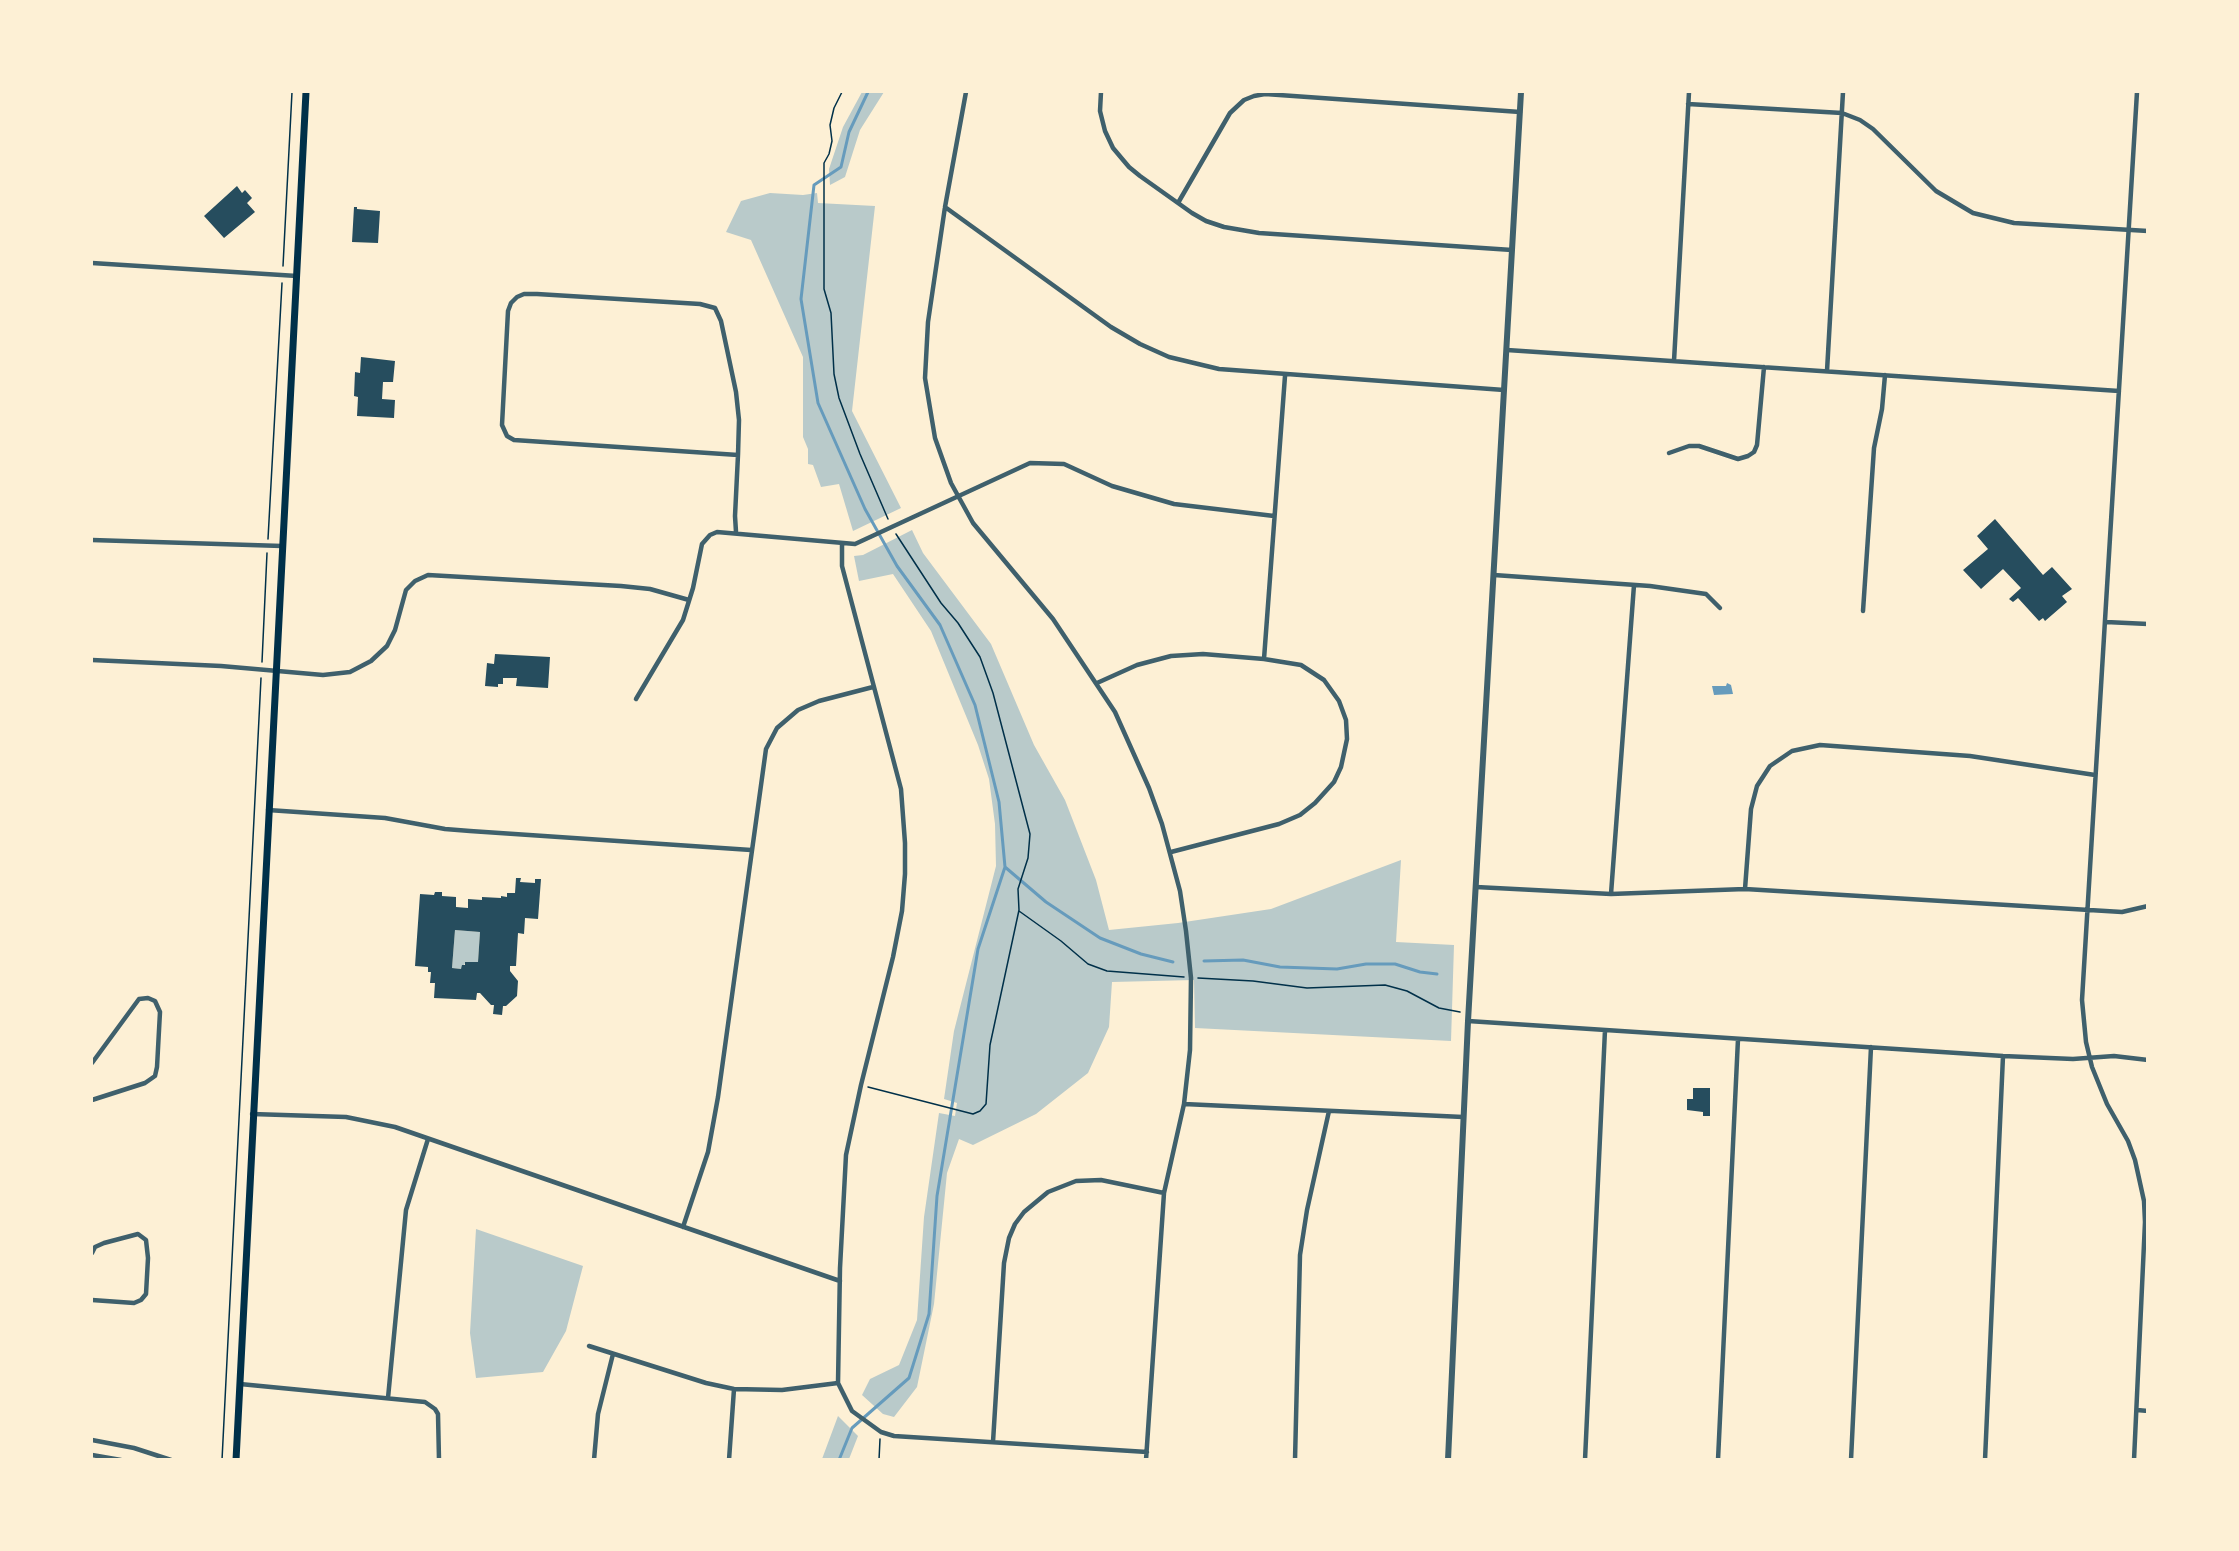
<!DOCTYPE html>
<style>
body{margin:0}
#map{position:relative;width:2239px;height:1551px;overflow:hidden;background:#fdf0d5;font-family:"Open Sans",sans-serif}
canvas{display:block}
.frame{position:absolute;inset:0;border:93px solid #fdf0d5;pointer-events:none}
</style>
<div id="map">
<canvas width="2239" height="1551"></canvas>
<div class="frame"></div>
</div>
<script>
const c = document.querySelector('canvas').getContext('2d');
c.lineJoin = 'round';
function fill(path, color) { c.fillStyle = color; c.fill(path, 'evenodd'); }
const toPath = rows => new Path2D(rows.map(r => 'M' + r).join(''));
function strokePath(path, color, width, dash) { c.strokeStyle = color; c.lineWidth = width; c.lineCap = dash ? 'butt' : 'round'; c.setLineDash(dash || []); c.stroke(path); }
fill(toPath([
 [862,92,884,92,860,130,845,177,830,185,829,169,843,127],
 [770,193,803,195,817,193,818,203,875,206,852,411,901,508,853,531,839,484,821,487,813,465,808,464,808,449,803,437,803,357,751,240,726,232,741,201],
 [912,530,923,553,991,644,1034,745,1065,800,1096,880,1109,930,1178,923,1271,909,1401,860,1396,942,1454,945,1451,1041,1195,1028,1194,980,1112,982,1109,1027,1088,1073,1036,1114,973,1145,959,1139,947,1173,934,1304,917,1387,894,1417,883,1414,862,1395,870,1379,899,1365,917,1320,924,1217,939,1113,955,1116,957,1103,944,1099,954,1031,996,866,995,824,989,779,978,745,931,631,893,574,859,581,854,556,863,555],
 [455,930,480,932,478,962,466,962,461,969,452,968],
 [476,1229,583,1266,566,1331,543,1372,476,1378,470,1333],
 [838,1416,858,1436,849,1459,822,1459]
]), '#b9caca');
fill(toPath([
 [1727,683,1731,685,1733,694,1714,695,1712,686,1726,686]
]), '#669bbc');
strokePath(toPath([
 [1005,867,1046,902,1100,938,1141,954,1173,962],
 [1204,961,1243,960,1280,967,1337,969,1366,964,1395,964,1420,972,1437,974],
 [839,1460,852,1428,909,1378,929,1314,937,1196,978,949,1005,867,999,802,975,705,940,625,897,566,865,509,818,403,801,299,814,185,841,167,849,132,868,92]
]), '#669bbc', 3);
fill(toPath([
 [237,186,242,193,245,190,252,198,247,203,255,212,224,238,204,216],
 [354,207,357,207,357,209,380,211,378,243,352,242],
 [361,357,395,361,393,382,383,382,382,399,395,400,394,418,357,416,358,397,354,396,355,372,360,373],
 [1995,519,2043,575,2052,567,2072,589,2062,596,2067,602,2045,621,2043,618,2039,621,2018,598,2013,602,2009,599,2021,588,2003,569,1981,589,1963,570,1988,549,1977,536],
 [495,654,550,657,548,688,516,686,517,678,503,678,503,684,498,684,498,687,485,686,487,663,494,664],
 [516,878,521,878,520,882,535,883,535,879,541,879,538,919,525,918,524,934,518,933,516,966,510,966,510,971,518,981,517,996,506,1006,503,1006,502,1015,493,1014,494,1005,491,1005,480,993,477,993,476,1000,434,998,435,983,430,983,431,972,428,972,428,967,415,966,420,894,434,895,435,892,442,892,442,896,456,897,456,907,468,908,468,899,482,900,482,897,501,898,501,896,507,897,507,893,515,893],
 [455,930,480,932,478,962,465,962,465,965,462,965,461,969,452,968],
 [1693,1088,1710,1088,1710,1116,1703,1116,1703,1112,1687,1110,1687,1099,1693,1099]
]), '#264d5e');
strokePath(toPath([
 [842,92,834,108,830,125,832,141,829,154,824,163,824,289,831,313,834,374,839,398,860,454,888,519],
 [283,266,292,92],
 [268,539,282,283],
 [262,662,267,553],
 [1019,911,1061,941,1088,964,1107,971,1184,977],
 [1198,978,1253,981,1307,988,1385,985,1407,991,1439,1008,1460,1012],
 [868,1087,973,1114,980,1111,986,1104,990,1045,1019,910,1018,889,1028,858,1030,834,993,693,980,657,958,623,941,603,896,534],
 [222,1460,261,678],
 [879,1460,880,1439]
]), '#003049', 1.5);
strokePath(toPath([
 [966,92,945,207,928,322,925,378,935,438,951,483,973,523,1053,619,1115,712,1149,788,1162,824,1180,891,1186,931,1191,978,1190,1050,1184,1104,1164,1193,1146,1460],
 [1101,92,1100,111,1105,131,1113,148,1129,167,1140,176,1192,213,1206,221,1224,227,1259,233,1512,250],
 [1688,104,1842,113,1860,120,1873,129,1936,191,1973,213,2014,223,2148,231],
 [1178,203,1230,113,1244,100,1254,96,1265,94,1520,112],
 [945,207,1111,327,1140,344,1169,357,1219,369,1504,390],
 [92,263,297,276],
 [1507,350,2119,391],
 [1674,361,1689,92],
 [1827,371,1843,92],
 [1669,453,1689,446,1699,446,1738,459,1748,456,1754,452,1757,445,1764,367],
 [736,532,735,516,738,455,739,420,736,392,721,321,715,308,700,304,537,294,524,294,517,297,511,303,508,311,502,425,507,436,514,440,738,455],
 [92,540,282,546],
 [842,544,842,566,901,789,905,843,905,874,902,911,893,957,861,1085,846,1155,840,1268,838,1383,852,1411,881,1432,894,1436,1147,1452],
 [1494,575,1650,586,1706,594,1720,608],
 [1863,611,1874,448,1882,409,1885,375],
 [2106,622,2148,624],
 [1264,659,1285,376],
 [92,660,221,666,323,675,350,672,371,661,387,646,395,630,406,590,415,581,428,575,621,586,650,589,689,600],
 [1097,683,1137,665,1171,656,1203,654,1264,659,1301,665,1324,680,1339,701,1346,720,1347,739,1341,767,1334,782,1315,803,1300,815,1279,824,1171,852],
 [636,699,683,620,693,588,702,544,710,535,717,532,855,544,1030,463,1064,464,1112,486,1174,504,1274,516],
 [268,810,385,818,445,829,470,831,751,850],
 [1476,887,1611,894,1745,889,2122,912,2148,906],
 [1745,889,1751,809,1757,786,1770,766,1792,751,1820,745,1970,756,2095,775],
 [1611,894,1634,585],
 [1468,1021,2003,1056,2073,1059,2114,1056,2148,1060],
 [92,1063,139,999,148,998,155,1001,160,1012,157,1067,155,1076,145,1083,92,1100],
 [1184,1104,1463,1117],
 [252,1114,346,1117,395,1127,840,1281],
 [683,1227,708,1152,718,1097,766,749,777,728,798,710,819,701,873,687],
 [92,1253,95,1247,104,1243,138,1234,146,1240,148,1258,146,1294,141,1300,134,1303,92,1300],
 [589,1346,706,1383,734,1389,782,1390,838,1383],
 [240,1384,425,1402,435,1409,438,1414,439,1460],
 [388,1398,406,1210,428,1139],
 [2137,1410,2148,1411],
 [92,1440,134,1448,171,1460],
 [993,1442,1004,1263,1009,1238,1015,1224,1024,1212,1048,1192,1076,1181,1101,1180,1164,1193],
 [92,1455,121,1460],
 [594,1460,598,1414,613,1354],
 [729,1460,734,1389],
 [1295,1460,1300,1255,1307,1210,1329,1111],
 [1585,1460,1605,1030],
 [1718,1460,1738,1039],
 [1851,1460,1871,1047],
 [1985,1460,2003,1056],
 [2134,1460,2145,1222,2144,1201,2135,1160,2128,1141,2107,1104,2092,1067,2086,1042,2082,1000,2137,92]
]), '#3f606c', 4.5);
strokePath(toPath([
 [1448,1460,1468,1021,1521,92]
]), '#3f606c', 6);
strokePath(toPath([
 [236,1460,306,92]
]), '#003049', 7);
</script>
